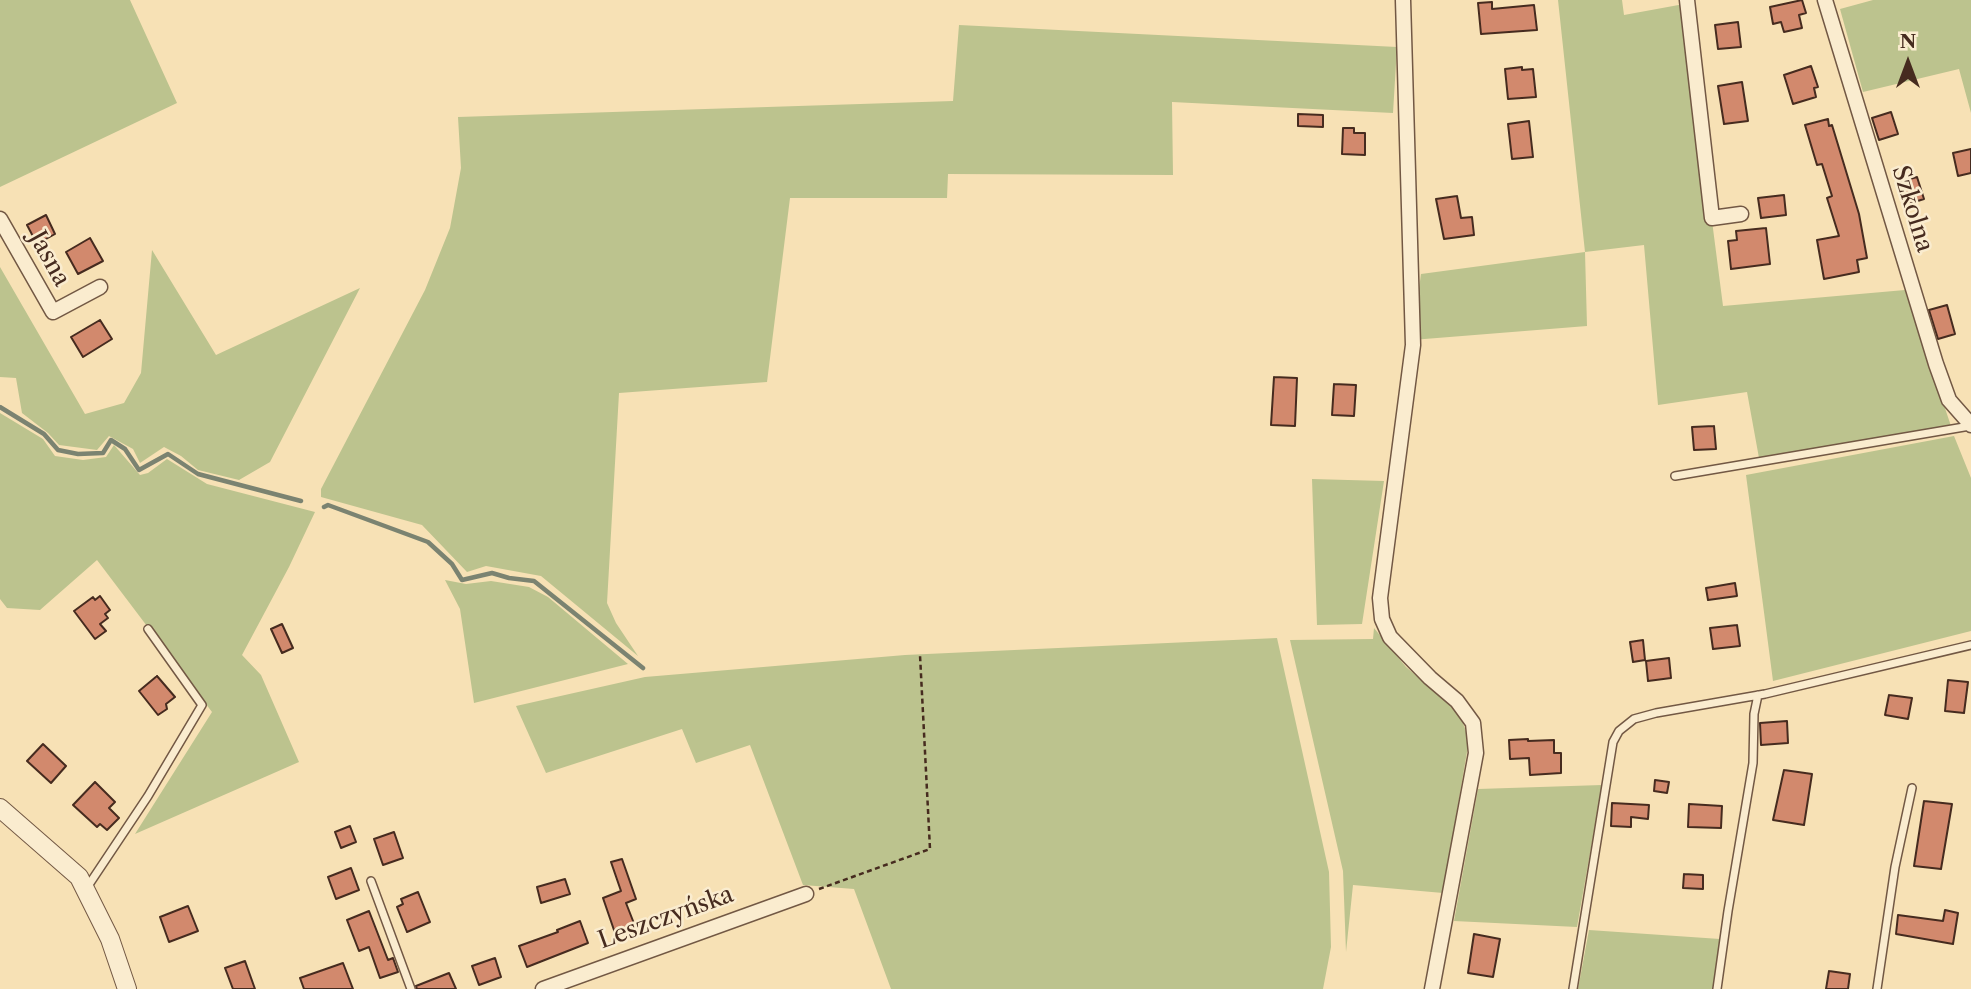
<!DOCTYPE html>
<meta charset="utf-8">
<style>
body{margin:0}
#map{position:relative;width:1971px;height:989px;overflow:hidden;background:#f7e1b5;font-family:"Libre Caslon Text",serif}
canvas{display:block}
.north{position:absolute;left:1873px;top:28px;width:70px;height:70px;-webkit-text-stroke:5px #faeccf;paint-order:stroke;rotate:0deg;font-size:19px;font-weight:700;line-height:28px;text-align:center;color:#462b1f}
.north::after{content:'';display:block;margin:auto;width:24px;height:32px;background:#462b1f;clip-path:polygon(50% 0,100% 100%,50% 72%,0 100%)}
</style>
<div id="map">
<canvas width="1971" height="989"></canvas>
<div class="north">N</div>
</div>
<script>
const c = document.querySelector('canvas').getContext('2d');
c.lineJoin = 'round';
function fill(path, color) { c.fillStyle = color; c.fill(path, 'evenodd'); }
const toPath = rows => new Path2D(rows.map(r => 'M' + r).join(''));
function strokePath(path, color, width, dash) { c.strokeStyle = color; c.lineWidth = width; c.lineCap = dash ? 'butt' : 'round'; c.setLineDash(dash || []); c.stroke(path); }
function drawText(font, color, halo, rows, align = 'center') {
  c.font = font + ' "Libre Caslon Text",serif'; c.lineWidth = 5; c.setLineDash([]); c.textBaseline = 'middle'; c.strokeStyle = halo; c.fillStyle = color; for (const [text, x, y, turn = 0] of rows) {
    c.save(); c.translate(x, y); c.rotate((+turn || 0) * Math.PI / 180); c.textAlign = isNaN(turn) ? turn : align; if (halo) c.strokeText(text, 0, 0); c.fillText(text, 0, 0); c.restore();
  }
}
fill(toPath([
 [0,0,130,0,177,103,0,187],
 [1558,0,1622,0,1624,15,1684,4,1723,306,1905,290,1951,426,1759,458,1747,392,1658,405,1644,245,1585,252,1587,326,1412,340,1421,274,1585,252],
 [1873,0,1971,0,1971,113,1959,69,1863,92,1840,9],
 [959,25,1397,47,1393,113,1172,102,1173,175,948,174,947,198,790,198,767,382,619,393,607,603,616,623,638,656,541,576,486,566,467,572,422,525,321,497,321,489,425,290,450,228,461,168,458,117,953,101],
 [152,250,216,355,360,288,270,462,239,480,198,470,181,456,164,447,140,463,133,449,109,436,97,450,59,445,48,433,22,413,16,378,0,377,0,267,85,414,124,403,141,373],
 [0,413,43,439,55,456,83,460,106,457,114,445,140,475,148,473,167,459,207,484,315,512,289,567,242,655,261,675,299,762,135,834,212,712,97,560,40,610,7,608,0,599],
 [1954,436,1971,478,1971,631,1773,681,1746,475],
 [1312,479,1384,481,1362,624,1317,625],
 [445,580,466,584,491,581,529,587,548,597,628,664,474,703,460,609],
 [1374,628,1406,667,1459,712,1469,740,1443,893,1353,885,1346,952,1343,871,1290,640,1373,639],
 [1277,638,1329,872,1331,947,1323,989,891,989,854,889,803,885,750,745,696,763,682,729,546,773,516,706,645,677,905,655],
 [1602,785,1577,927,1454,921,1478,789],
 [1589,930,1720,939,1713,989,1578,989]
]), '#bcc38e');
strokePath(toPath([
 [0,407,44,434,58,450,78,454,103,453,111,440,125,449,139,470,168,454,198,474,301,501],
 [324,507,328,505,428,542,452,564,462,580,492,573,509,578,534,581,643,668]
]), '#7b8371', 4.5);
const building = toPath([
 [1802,0,1806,13,1799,15,1802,28,1784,32,1781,22,1773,24,1770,7,1802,0],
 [1492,2,1492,9,1534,5,1537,30,1481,34,1478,3,1492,2],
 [1738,22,1741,47,1718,49,1715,25,1738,22],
 [1811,66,1818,87,1814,88,1816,97,1793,104,1784,75,1811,66],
 [1522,67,1522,70,1533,69,1536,97,1508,99,1505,69,1522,67],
 [1742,82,1748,121,1724,124,1718,86,1742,82],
 [1891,112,1898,134,1879,140,1872,118,1891,112],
 [1298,114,1323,115,1323,127,1298,126,1298,114],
 [1828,119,1829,126,1832,125,1859,214,1867,258,1857,260,1859,272,1824,279,1817,240,1839,236,1827,198,1832,196,1822,164,1817,165,1805,125,1828,119],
 [1529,121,1533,157,1512,159,1508,124,1529,121],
 [1343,128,1354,128,1354,133,1365,133,1365,155,1342,154,1343,128],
 [1971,149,1971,173,1958,176,1953,153,1971,149],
 [1917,177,1924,199,1905,205,1899,182,1917,177],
 [1784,195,1786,215,1761,218,1758,198,1784,195],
 [1457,196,1461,218,1472,217,1474,235,1444,239,1436,199,1457,196],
 [46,215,55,234,37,244,27,225,46,215],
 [1766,228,1770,264,1731,269,1728,241,1737,240,1736,231,1766,228],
 [90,238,103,261,78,274,66,252,90,238],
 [1947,305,1955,334,1938,339,1929,310,1947,305],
 [100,320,112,339,83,357,71,337,100,320],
 [1274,377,1297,378,1295,426,1271,425,1274,377],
 [1334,384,1356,385,1354,416,1332,415,1334,384],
 [1714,426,1716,449,1694,450,1692,427,1714,426],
 [1735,583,1737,596,1708,600,1706,588,1735,583],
 [100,596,110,610,105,614,108,618,100,624,106,631,95,639,74,611,93,597,95,600,100,596],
 [282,624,293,648,282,653,271,629,282,624],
 [1737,625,1740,646,1713,649,1710,628,1737,625],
 [1643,640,1645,660,1633,662,1630,642,1643,640],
 [1669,658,1671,678,1648,681,1646,661,1669,658],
 [157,676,175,697,166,704,167,709,158,715,139,691,157,676],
 [1948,680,1968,682,1964,713,1945,711,1948,680],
 [1889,695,1912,698,1908,719,1885,715,1889,695],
 [1787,721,1788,743,1761,745,1760,723,1787,721],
 [1528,739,1528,741,1554,740,1554,753,1561,753,1561,773,1530,775,1529,758,1510,759,1509,740,1528,739],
 [43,744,66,766,51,783,27,761,43,744],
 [1784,770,1812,774,1804,825,1773,820,1784,770],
 [1655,780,1669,782,1667,793,1654,791,1655,780],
 [95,782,115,802,109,808,119,818,107,830,100,824,97,827,73,805,95,782],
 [1924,801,1952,804,1941,869,1914,866,1924,801],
 [1612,803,1649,805,1648,819,1631,817,1631,827,1611,826,1612,803],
 [1689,804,1722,806,1721,828,1688,827,1689,804],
 [350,826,356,842,341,848,335,832,350,826],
 [394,832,403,858,383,865,374,839,394,832],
 [622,859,636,899,626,903,635,926,615,933,603,898,621,891,611,862,622,859],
 [351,868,359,890,336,899,328,877,351,868],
 [1684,874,1703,875,1703,889,1683,888,1684,874],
 [565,879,570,894,541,903,537,887,565,879],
 [418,892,430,922,407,932,397,907,403,904,401,899,418,892],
 [188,906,198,931,169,942,160,917,188,906],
 [1945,910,1958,913,1953,944,1896,934,1898,915,1943,921,1945,910],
 [369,911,388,960,393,958,398,972,380,978,369,947,359,951,347,920,369,911],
 [580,921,588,943,527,967,519,946,558,932,557,930,580,921],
 [1474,934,1500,939,1493,977,1468,973,1474,934],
 [495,958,501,977,479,985,472,966,495,958],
 [245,961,255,989,233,989,225,968,245,961],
 [343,963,353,989,304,989,300,978,343,963],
 [1829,971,1850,974,1848,989,1826,989,1829,971],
 [449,973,456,989,417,989,416,986,449,973]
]);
fill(building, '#d2896d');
strokePath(building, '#462b1f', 2);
const service = toPath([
 [1675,476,1970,426],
 [371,881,411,989],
 [86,889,148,796,202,705,148,629],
 [1573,989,1613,742,1619,731,1634,719,1656,713,1765,694,1971,645],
 [1717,989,1728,911,1753,763,1754,714,1758,695],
 [1877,989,1895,867,1912,788]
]);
const minor = toPath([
 [1403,0,1413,345,1380,598,1382,619,1390,637,1430,678,1457,701,1473,723,1476,753,1432,989],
 [1687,0,1712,218,1741,214],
 [1825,0,1936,364,1949,400,1971,425],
 [0,219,53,312,100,287],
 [543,989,806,894]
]);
const tertiary = toPath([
 [0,808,79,877,110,939,127,989]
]);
strokePath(service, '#725844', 10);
strokePath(minor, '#725844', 17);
strokePath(tertiary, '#725844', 20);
strokePath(toPath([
 [819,889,930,849,920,655]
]), '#462b1f', 2.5, [5, 3.5]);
strokePath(service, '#faeccf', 7);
strokePath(minor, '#faeccf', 14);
strokePath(tertiary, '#faeccf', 18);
drawText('24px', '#462b1f', '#faeccf', [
 ["Szkolna",1912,209,73],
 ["Jasna",49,259,61],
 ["Leszczyńska",666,918,-20]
]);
</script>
